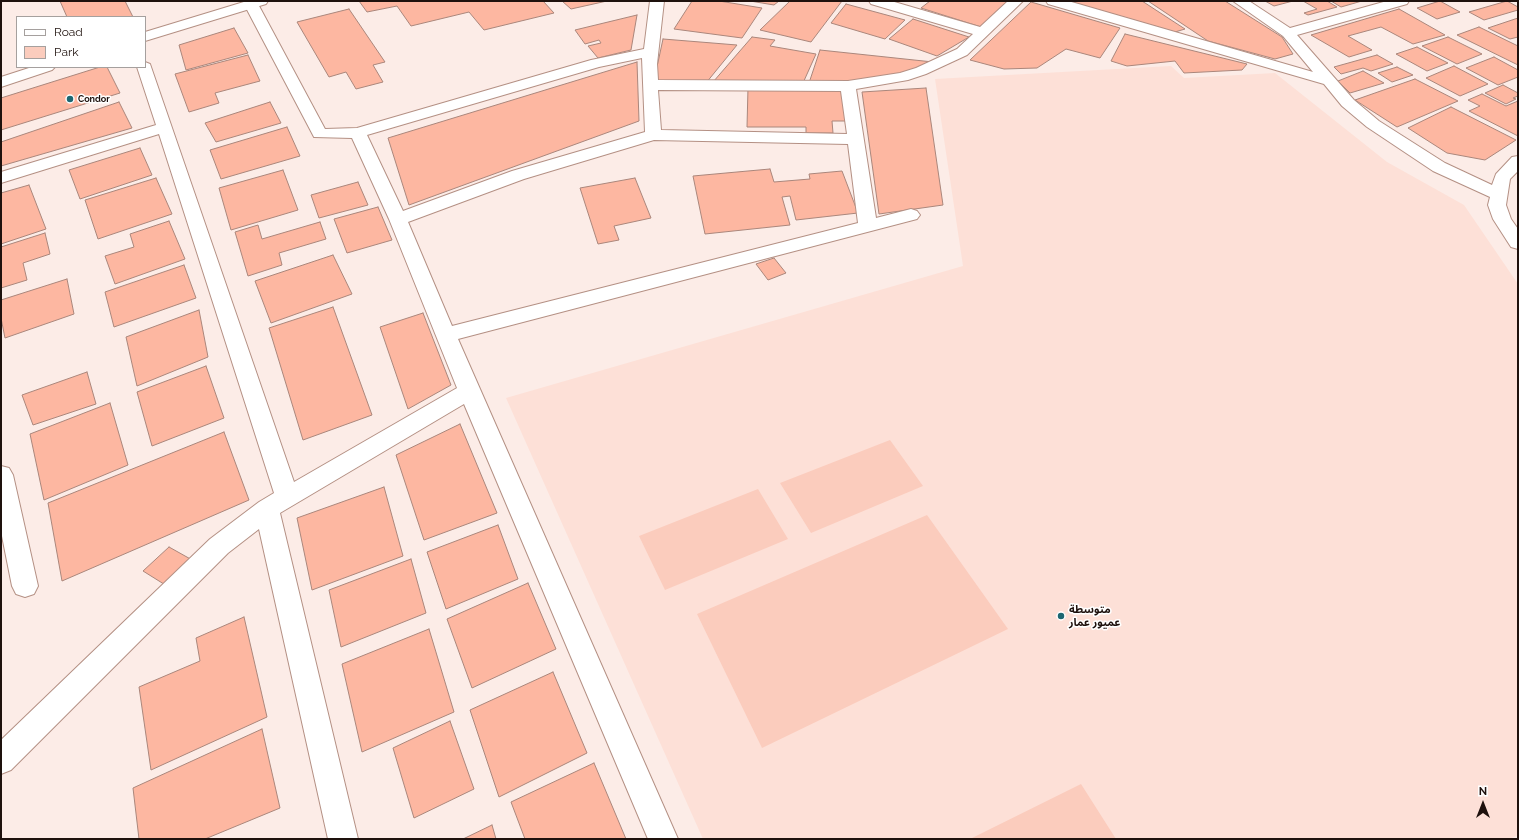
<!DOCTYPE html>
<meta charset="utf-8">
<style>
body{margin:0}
#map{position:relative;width:1519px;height:840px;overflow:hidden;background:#fcece7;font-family:Raleway,sans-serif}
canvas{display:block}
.frame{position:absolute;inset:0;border:2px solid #1e110d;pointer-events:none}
.legend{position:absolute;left:16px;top:16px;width:130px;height:52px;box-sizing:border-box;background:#fff;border:1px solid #a5a09e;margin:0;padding:5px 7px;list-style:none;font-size:12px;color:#1e110d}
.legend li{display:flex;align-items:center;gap:8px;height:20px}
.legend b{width:20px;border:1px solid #a5a09e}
.north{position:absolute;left:1463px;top:784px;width:40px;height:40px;-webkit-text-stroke:3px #fff;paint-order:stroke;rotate:0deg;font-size:11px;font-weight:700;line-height:16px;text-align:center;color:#1e110d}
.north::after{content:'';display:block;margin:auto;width:14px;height:18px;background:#1e110d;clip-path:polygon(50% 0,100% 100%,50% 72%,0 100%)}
</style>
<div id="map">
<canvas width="1519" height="840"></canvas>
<div class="frame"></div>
<ul class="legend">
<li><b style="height:5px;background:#fff"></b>Road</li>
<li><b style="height:11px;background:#fbccbd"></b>Park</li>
</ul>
<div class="north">N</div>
</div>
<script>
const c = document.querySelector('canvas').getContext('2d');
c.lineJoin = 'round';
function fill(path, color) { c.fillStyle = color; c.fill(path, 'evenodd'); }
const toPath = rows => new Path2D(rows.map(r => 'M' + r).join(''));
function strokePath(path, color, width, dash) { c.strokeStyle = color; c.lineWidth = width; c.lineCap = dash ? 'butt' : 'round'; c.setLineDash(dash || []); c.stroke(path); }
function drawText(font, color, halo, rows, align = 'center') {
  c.font = font + ' Raleway,"Noto Sans Arabic",sans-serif'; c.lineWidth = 3; c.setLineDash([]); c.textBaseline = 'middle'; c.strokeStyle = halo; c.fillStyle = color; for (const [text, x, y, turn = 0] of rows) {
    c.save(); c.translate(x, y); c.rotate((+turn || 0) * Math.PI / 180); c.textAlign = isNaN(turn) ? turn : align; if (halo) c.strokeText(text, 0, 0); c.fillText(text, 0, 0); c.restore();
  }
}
fill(toPath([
 [1171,66,1184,78,1275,73,1387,162,1464,205,1518,284,1518,835,1510,839,703,839,506,398,963,266,935,79]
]), '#fde0d7');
fill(toPath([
 [890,440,923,486,811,533,780,483],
 [758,489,788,539,665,590,639,536],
 [927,515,1008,629,762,748,697,614],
 [1081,784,1116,839,970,839]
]), '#fbccbd');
const building = toPath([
 [60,1,125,1,133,17,67,17,60,1],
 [359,1,543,1,554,13,484,30,469,12,411,26,397,6,367,12,359,1],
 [562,1,607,1,571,9,562,1],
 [692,1,719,1,762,8,742,38,674,29,692,1],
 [750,1,779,1,774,5,750,1],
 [790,1,842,1,811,42,760,30,790,1],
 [930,1,1010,1,981,27,921,8,930,1],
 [1068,1,1142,1,1185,29,1175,32,1068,1],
 [1148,1,1225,1,1282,37,1293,54,1275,59,1208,41,1148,1],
 [1265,1,1293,1,1274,6,1265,1],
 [1303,1,1327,1,1337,7,1308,15,1304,13,1317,9,1303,1],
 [1331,1,1362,1,1341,7,1331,1],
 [1440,1,1460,12,1437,19,1417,8,1440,1],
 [1507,1,1518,7,1518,10,1484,20,1469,12,1507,1],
 [1031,2,1120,28,1100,58,1066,49,1037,68,1004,69,970,60,1031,2],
 [846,4,905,20,885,39,831,23,846,4],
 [349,9,385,62,373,65,383,82,356,89,346,72,329,77,297,22,349,9],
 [1399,9,1445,35,1413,44,1381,27,1348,36,1372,50,1349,57,1311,35,1399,9],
 [637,15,631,50,598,58,588,46,601,43,599,40,585,44,575,30,637,15],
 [1518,18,1518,37,1510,39,1488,28,1518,18],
 [913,19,969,37,937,56,889,39,913,19],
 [1479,27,1518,46,1518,65,1457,35,1479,27],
 [234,28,248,53,186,70,179,45,234,28],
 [1125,34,1247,64,1242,70,1184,73,1175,61,1127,66,1111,61,1125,34],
 [752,37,775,40,770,46,816,54,803,83,713,82,752,37],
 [1448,37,1482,54,1457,64,1422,46,1448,37],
 [663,39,737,45,706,83,654,81,663,39],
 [1417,47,1448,63,1427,71,1396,54,1417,47],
 [820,50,933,62,902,73,856,81,809,83,820,50],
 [248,55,260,81,215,93,219,103,189,112,175,74,248,55],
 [1377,55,1393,64,1371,71,1363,68,1341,74,1334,67,1377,55],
 [1494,57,1518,70,1518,77,1498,85,1466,68,1494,57],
 [637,62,639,121,409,205,388,138,637,62],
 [1454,66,1488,84,1460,96,1426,78,1454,66],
 [100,67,107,67,120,93,1,130,1,98,100,67],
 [1397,67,1413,75,1392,82,1378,73,1397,67],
 [1363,71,1384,83,1350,93,1338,81,1363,71],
 [1415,79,1458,101,1397,127,1355,100,1415,79],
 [1503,85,1518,93,1518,96,1513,98,1516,99,1506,104,1485,93,1503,85],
 [748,88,846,89,849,121,832,121,833,133,806,133,806,127,747,127,748,88],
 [926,88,943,205,879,214,862,92,926,88],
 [1482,94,1506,106,1518,101,1518,136,1469,111,1480,106,1468,100,1482,94],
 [119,102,132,128,1,166,1,142,119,102],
 [270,102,281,123,216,142,205,123,270,102],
 [1451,107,1516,140,1485,160,1447,153,1408,128,1451,107],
 [287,127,300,156,221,179,210,150,287,127],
 [140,148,152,175,80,199,69,170,140,148],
 [770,169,774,182,810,179,809,174,842,171,858,213,796,220,790,196,782,197,790,225,705,234,693,176,770,169],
 [283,170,298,210,231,230,219,188,283,170],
 [156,178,172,214,98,239,85,200,156,178],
 [635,178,651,218,614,226,619,240,598,244,580,188,635,178],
 [358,182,368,205,319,218,311,195,358,182],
 [29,185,46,229,1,244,1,193,29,185],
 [378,207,392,240,347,253,334,219,378,207],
 [169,221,185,259,115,284,105,256,134,247,130,234,169,221],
 [320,222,326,239,279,253,282,265,248,276,235,232,258,225,262,239,320,222],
 [45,233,50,254,23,263,27,280,1,288,1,247,45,233],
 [333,255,352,294,271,323,255,281,333,255],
 [774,258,786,273,768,280,756,264,774,258],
 [184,265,196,298,114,327,105,292,184,265],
 [67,279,74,314,5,338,1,318,1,300,67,279],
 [333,307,372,415,303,440,269,328,333,307],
 [199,310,208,357,137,386,126,337,199,310],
 [423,313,451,385,408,409,380,327,423,313],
 [206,366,224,418,152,446,137,392,206,366],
 [87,372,96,404,33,425,22,395,87,372],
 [110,403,128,465,44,500,30,434,110,403],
 [460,424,497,513,424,540,396,455,460,424],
 [224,432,249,500,62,581,48,503,224,432],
 [384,487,403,556,312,590,297,518,384,487],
 [498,525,518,579,446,609,427,552,498,525],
 [169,547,194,561,167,586,143,571,169,547],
 [411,559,426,613,341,647,329,590,411,559],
 [528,583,556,649,472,688,447,619,528,583],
 [244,617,267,717,151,770,139,687,200,661,196,638,244,617],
 [429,629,454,712,362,752,342,664,429,629],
 [553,672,587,753,499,797,470,710,553,672],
 [450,721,474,789,414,818,393,748,450,721],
 [262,729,280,808,205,839,139,839,133,788,262,729],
 [594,763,626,839,525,839,511,802,594,763],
 [492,825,496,839,463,839,492,825]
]);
fill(building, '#fdb7a1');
strokePath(building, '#aa867b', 1);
const minor = toPath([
 [246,1,256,1,258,4,325,129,357,128,591,60,644,49,650,1,664,1,657,64,658,80,848,81,900,73,916,68,957,49,973,34,871,4,869,1,891,1,980,27,1008,1,1023,1,967,55,926,74,908,80,856,89,876,218,911,209,917,211,920,215,917,219,458,339,678,839,648,839,464,404,280,513,358,839,328,839,259,529,228,553,11,770,1,774,1,740,210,539,259,502,274,493,159,134,1,183,1,172,156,125,137,67,145,67,145,62,150,64,294,482,457,388,389,219,352,138,314,137,244,4,246,1],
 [642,58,645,132,512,171,403,211,367,135,599,67,642,58],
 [658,90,841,91,847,134,661,130,658,90],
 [654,140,848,144,858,223,452,326,408,222,524,179,654,140],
 [1046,1,1068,1,1313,72,1283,36,1233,1,1249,1,1290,28,1387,1,1409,1,1407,4,1297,35,1354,100,1379,121,1445,163,1492,185,1496,174,1512,157,1518,156,1518,171,1510,179,1506,205,1511,219,1518,229,1518,249,1511,247,1493,219,1488,205,1490,197,1433,171,1367,127,1342,106,1324,84,1048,4,1046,1],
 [1,466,9,468,13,475,38,586,34,594,25,597,16,594,12,586,1,531,1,466]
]);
const major = toPath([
 [247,1,268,1,266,4,145,41,145,32,247,1],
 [32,67,55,67,52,70,1,87,1,77,32,67]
]);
strokePath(minor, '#b49084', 2);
strokePath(major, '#b49084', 2);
fill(minor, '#fff');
fill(major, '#fff');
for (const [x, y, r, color] of [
 [70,99,4,"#1c6671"],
 [1061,616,4,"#1c6671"]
]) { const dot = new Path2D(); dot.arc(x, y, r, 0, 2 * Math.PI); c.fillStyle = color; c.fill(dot); strokePath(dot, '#fff', 1.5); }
drawText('bold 9px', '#1e110d', '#fff', [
 ["Condor",78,99]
], 'left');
drawText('bold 11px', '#1e110d', '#fff', [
 ["متوسطة",1069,610],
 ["عميور عمار",1069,623]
], 'left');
</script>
